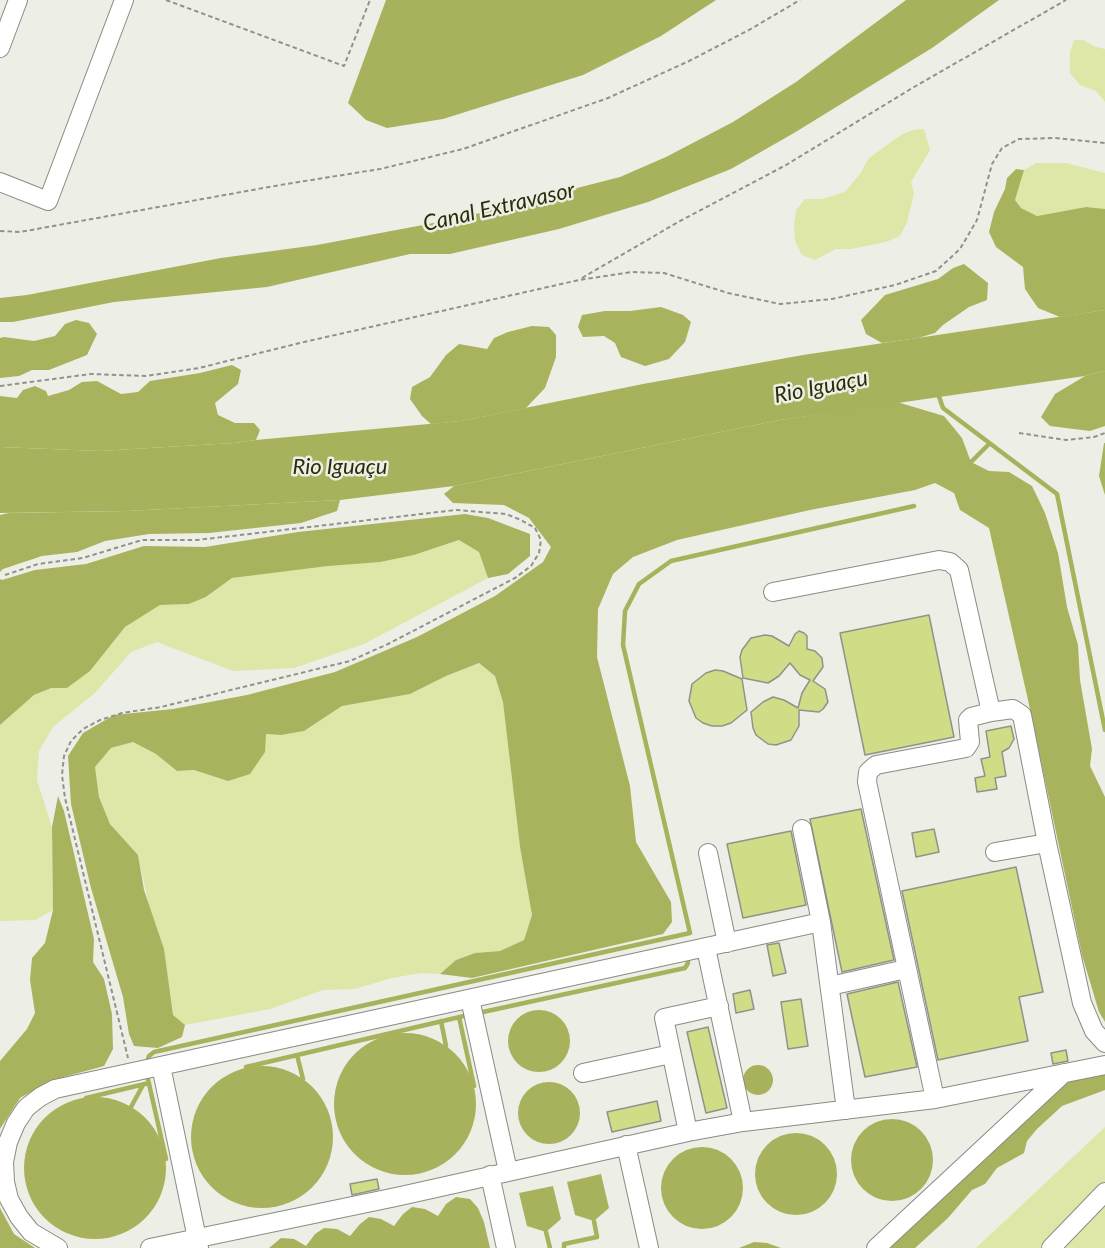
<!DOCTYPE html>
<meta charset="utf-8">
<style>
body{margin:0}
canvas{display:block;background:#edeee5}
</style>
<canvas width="1105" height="1248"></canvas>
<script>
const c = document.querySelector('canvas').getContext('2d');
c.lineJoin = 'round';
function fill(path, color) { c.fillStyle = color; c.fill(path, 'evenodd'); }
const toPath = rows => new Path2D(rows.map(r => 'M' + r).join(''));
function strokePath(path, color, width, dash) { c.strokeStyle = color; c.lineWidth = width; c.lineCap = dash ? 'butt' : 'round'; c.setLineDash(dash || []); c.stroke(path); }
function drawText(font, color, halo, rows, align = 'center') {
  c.font = font + ' Lato,sans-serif'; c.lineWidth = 5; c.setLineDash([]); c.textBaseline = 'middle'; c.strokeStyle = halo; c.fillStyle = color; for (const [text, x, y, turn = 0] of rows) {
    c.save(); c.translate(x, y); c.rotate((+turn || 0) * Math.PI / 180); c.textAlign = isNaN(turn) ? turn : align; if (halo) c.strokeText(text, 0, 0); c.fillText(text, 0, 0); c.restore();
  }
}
fill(toPath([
 [1074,40,1083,40,1096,47,1105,49,1105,102,1096,91,1080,85,1070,73,1070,53],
 [924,129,930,150,911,182,914,194,907,222,900,236,886,242,851,249,836,249,815,260,802,255,795,241,794,225,796,210,805,199,822,199,845,192,860,174,869,158,901,135,913,130],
 [1036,163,1066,163,1105,173,1105,209,1086,207,1037,216,1021,208,1015,200,1018,186,1024,170],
 [460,540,479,552,488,578,364,644,294,668,233,671,157,642,131,652,96,692,53,727,39,751,37,780,52,827,53,910,35,920,0,921,0,725,34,695,51,688,67,688,90,671,125,627,160,605,189,604,207,597,232,578,414,555],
 [479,663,495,676,503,702,520,847,532,915,524,940,500,951,475,953,456,960,440,974,421,973,392,978,355,989,323,990,270,1009,185,1025,173,1016,138,855,110,824,99,797,95,767,111,748,133,742,156,754,177,771,194,770,228,781,266,734,281,735,304,731,342,706,410,694,446,676],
 [1105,1127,1105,1248,976,1248]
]), '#dee7a8');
fill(toPath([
 [1016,169,1024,170,1015,200,1021,208,1037,216,1086,207,1105,209,1105,310,1060,317,1038,308,1025,289,1023,267,996,247,989,232,994,212,1005,189,1007,178],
 [964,264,988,283,987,300,969,307,943,325,935,333,918,338,882,343,866,334,861,320,885,295,938,279,953,268],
 [661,307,683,315,691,322,685,342,669,359,645,366,621,357,615,343,604,336,583,337,578,327,582,315,605,311,630,311],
 [76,320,89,323,97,334,87,355,49,370,32,370,19,376,0,378,0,338,4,337,34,341,55,336,65,324],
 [532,326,549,327,556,335,556,357,545,388,526,408,461,421,431,424,422,416,410,399,412,387,430,377,446,355,459,344,487,349,494,338,508,332],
 [232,365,241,370,238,384,215,403,218,415,235,423,254,423,260,430,256,440,234,443,99,451,0,447,0,396,17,398,23,390,35,386,46,391,48,396,69,390,82,382,97,381,121,394,138,392,150,381,200,373],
 [1105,371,1105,426,1090,431,1050,426,1041,417,1055,394,1085,376],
 [897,402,944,416,962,438,971,462,989,471,1009,472,1032,486,1045,513,1058,553,1067,607,1078,645,1080,680,1092,749,1090,766,1105,797,1105,1022,1099,1012,1082,955,1028,700,989,528,960,510,954,493,935,483,915,490,810,510,677,540,633,557,613,574,598,609,597,657,630,786,636,842,671,902,672,922,663,934,472,978,440,974,456,960,475,953,500,951,524,940,532,915,520,847,503,702,495,676,479,663,446,676,410,694,342,706,304,731,281,735,266,734,265,752,250,774,228,781,194,770,177,771,156,754,133,742,111,748,95,767,99,797,110,824,138,855,144,890,164,949,173,1015,185,1025,182,1037,158,1048,134,1046,129,1034,123,997,91,888,71,804,68,756,83,733,114,715,173,709,247,695,335,672,417,637,495,596,543,562,551,547,529,518,504,505,453,503,444,494,454,486,780,420],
 [1104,443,1105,443,1105,495,1099,476],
 [340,500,337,511,301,523,209,533,149,534,105,541,77,552,42,556,3,569,0,572,0,515,9,513,127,511],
 [465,514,488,518,530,534,530,556,508,574,488,578,479,552,459,540,414,555,380,562,328,566,232,578,206,597,189,604,160,605,125,627,90,671,67,688,51,688,34,695,0,725,0,579,2,580,35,570,86,564,144,546,205,547,298,532],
 [58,796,64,811,94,939,93,962,104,979,112,1014,113,1049,104,1066,53,1080,20,1098,0,1129,0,1061,27,1029,35,1013,30,980,32,958,45,943,53,910,52,827],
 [1105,1071,1105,1090,1062,1106,1037,1129,1027,1141,1024,1153,997,1168,985,1184,972,1190,948,1218,915,1248,886,1248,999,1146,1033,1106,1066,1083],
 [0,1208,14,1234,35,1248,0,1248]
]), '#a9b35e');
fill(toPath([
 [386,0,716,0,661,36,583,75,443,119,387,128,366,120,348,103],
 [906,0,999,0,932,48,794,133,731,169,648,202,559,229,450,254,410,254,267,287,114,302,13,322,0,322,0,298,27,295,221,258,317,245,460,218,620,177,666,157,733,122,796,82],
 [1105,310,1105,371,1085,376,780,420,454,486,340,500,127,511,0,513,0,447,99,451,234,443,256,440,461,421,643,384,803,355],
 '508 1041a31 31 0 1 1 62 0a31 31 0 1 1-62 0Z',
 '334 1104a71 71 0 1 1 142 0a71 71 0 1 1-142 0Z',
 '743 1080a15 15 0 1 1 30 0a15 15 0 1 1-30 0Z',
 '191 1137a71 71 0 1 1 142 0a71 71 0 1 1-142 0Z',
 '518 1113a31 31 0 1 1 62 0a31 31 0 1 1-62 0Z',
 '24 1168a71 71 0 1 1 142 0a71 71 0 1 1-142 0Z',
 '851 1160a41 41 0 1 1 82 0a41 41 0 1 1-82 0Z',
 '755 1174a41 41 0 1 1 82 0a41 41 0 1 1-82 0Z',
 '661 1188a41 41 0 1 1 82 0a41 41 0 1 1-82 0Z',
 [601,1174,609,1208,594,1221,575,1215,567,1182],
 [553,1186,561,1219,546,1232,527,1226,519,1193],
 [456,1197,470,1199,478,1208,484,1222,490,1248,269,1248,281,1238,294,1239,306,1246,315,1234,324,1228,337,1229,350,1236,360,1224,369,1217,381,1219,394,1226,403,1214,412,1207,425,1209,438,1216,446,1204],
 [754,1242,767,1243,781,1248,739,1248]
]), '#a8b25d');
strokePath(toPath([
 [937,391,943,408,1057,494,1105,730],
 [971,462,989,444],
 [483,1012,685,968,688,963,687,958],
 [459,1017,474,1086],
 [441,1021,446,1046],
 [297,1055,303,1079],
 [147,1062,149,1056,154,1052,690,933,623,645,625,611,639,584,671,561,914,506],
 [246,1067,464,1016],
 [147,1075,166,1159],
 [86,1098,149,1083],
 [131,1107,143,1085],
 [546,1232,550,1248],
 [564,1248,564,1244,597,1237,594,1221]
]), '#a8b25d', 4.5);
const building = toPath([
 [929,615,954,737,865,755,840,633,929,615],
 [799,631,804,633,807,636,807,649,815,651,822,658,823,667,813,681,825,689,828,702,823,709,819,712,799,710,799,726,791,740,776,745,768,744,756,735,753,728,751,712,763,702,773,697,784,700,798,708,802,693,810,680,800,675,790,663,779,676,768,683,743,678,740,657,742,650,751,638,765,635,772,636,789,646,795,634,799,631],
 [715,670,723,671,742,679,747,710,731,723,722,726,712,726,703,723,696,718,689,701,692,684,706,673,715,670],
 [1011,726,1014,739,1009,748,1002,752,1006,776,995,778,997,789,977,792,975,778,985,776,981,759,990,757,986,731,1011,726],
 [861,809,894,960,842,972,810,819,861,809],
 [934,829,939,852,916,857,912,833,934,829],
 [791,831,806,905,743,918,727,844,791,831],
 [1016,867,1043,992,1019,997,1028,1041,938,1060,902,891,1016,867],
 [779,943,786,973,773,976,767,945,779,943],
 [898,982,917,1067,865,1077,847,994,898,982],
 [750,990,754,1009,736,1013,733,994,750,990],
 [801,999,808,1046,788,1049,781,1002,801,999],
 [708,1027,727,1108,706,1113,687,1032,708,1027],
 [1066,1050,1068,1061,1053,1064,1051,1053,1066,1050],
 [657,1101,661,1121,612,1132,607,1112,657,1101],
 [377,1179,379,1189,352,1195,350,1184,377,1179]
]);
fill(building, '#d1dc86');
strokePath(building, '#91928a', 1.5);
const minor = toPath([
 [0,48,18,0],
 [0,182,48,201,124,0],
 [773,592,939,560,950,562,959,570,991,712,1013,709,1022,715,1047,843,1082,1003,1094,1031,1105,1043],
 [802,829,821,922,846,1110],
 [995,852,1047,843],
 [708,853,727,943],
 [706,948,743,1122],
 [830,986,906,969],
 [470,999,508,1171],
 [161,1066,199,1248],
 [583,1073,671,1054],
 [935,1099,867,782,868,772,876,765,966,748,970,742,968,720,971,717,991,712],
 [688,1132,664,1018,719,1006],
 [626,1145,649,1248],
 [490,1175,506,1248],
 [58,1248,31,1232,19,1217,9,1199,5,1182,4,1162,8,1142,16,1123,26,1108,40,1097,55,1089,821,922],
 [150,1248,396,1197,688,1132,743,1122,935,1099,1105,1065],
 [876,1248,1064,1073],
 [1051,1248,1105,1192]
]);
strokePath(minor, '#8a8c84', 20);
strokePath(toPath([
 [166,0,344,66,370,0],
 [0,231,20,232,280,185,380,169,463,149,608,98,689,61,749,30,800,0],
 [582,278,680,221,786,165,914,87,1066,0],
 [0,386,91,374,146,376,199,368,304,342,579,280,632,272,664,273,728,293,780,304,832,299,895,285,936,271,960,249,977,220,992,164,1002,148,1019,139,1056,138,1105,143],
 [1019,433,1066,440,1094,437,1105,433],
 [5,575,38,564,83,558,142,540,197,540,456,510,506,514,521,520,535,528,541,540,539,553,531,566,515,578,388,644,350,661,161,707,122,713,100,720,83,729,71,741,64,756,62,775,65,798,128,1058]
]), '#92928c', 2, [4.5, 3]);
strokePath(minor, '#fff', 18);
drawText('italic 22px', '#292d07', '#edeee5', [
 ["Canal Extravasor",499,207,-13],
 ["Rio Iguaçu",821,387,-11],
 ["Rio Iguaçu",340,467]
]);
</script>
